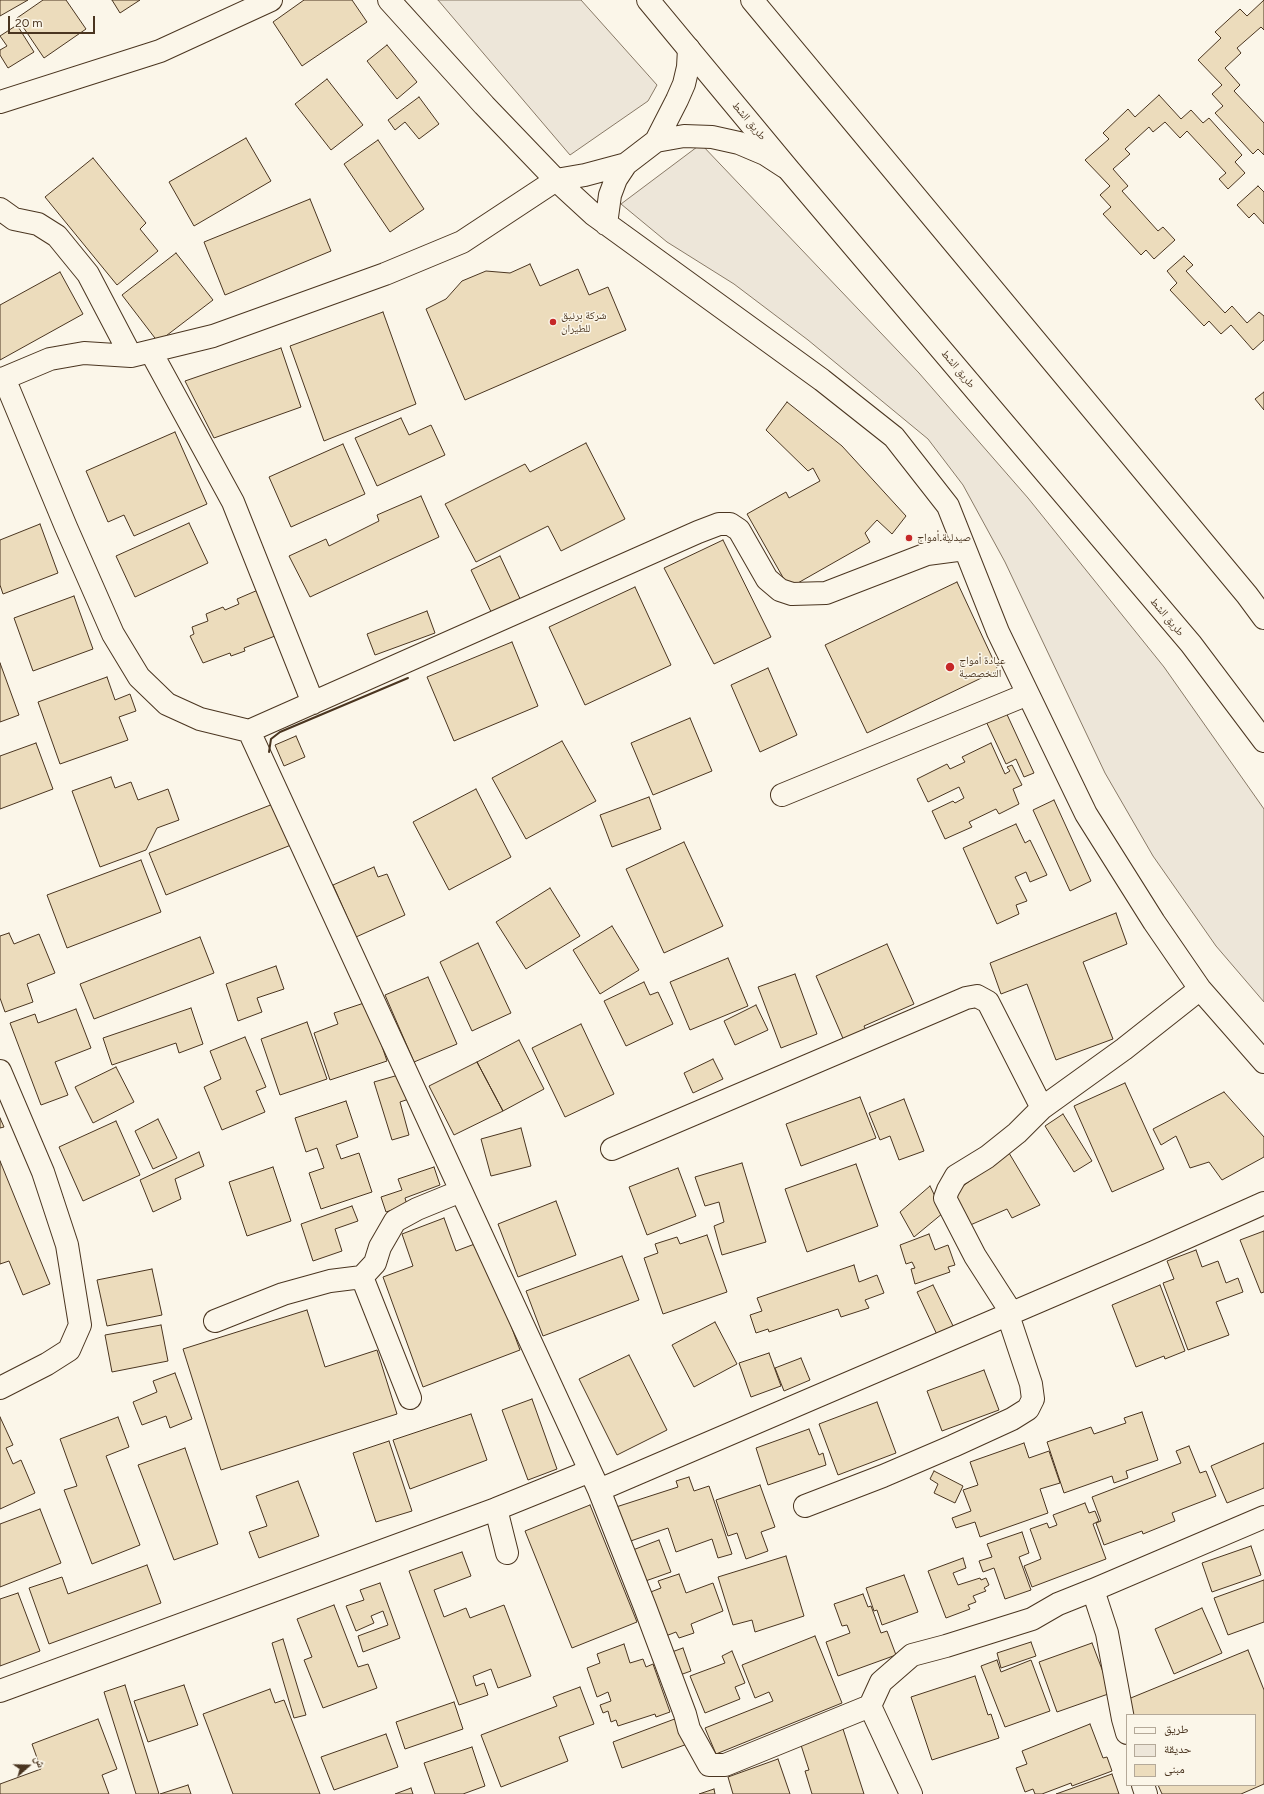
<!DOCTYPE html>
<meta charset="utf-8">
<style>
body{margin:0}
#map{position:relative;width:1264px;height:1794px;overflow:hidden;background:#fbf6e9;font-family:Figtree,"Noto Naskh Arabic",sans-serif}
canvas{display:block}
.legend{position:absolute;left:1126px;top:1714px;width:130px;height:72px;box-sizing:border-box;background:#fbf6e9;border:1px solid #b4a999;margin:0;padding:5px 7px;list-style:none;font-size:12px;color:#4a3520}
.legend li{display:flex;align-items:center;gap:8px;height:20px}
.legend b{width:20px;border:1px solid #b4a999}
.north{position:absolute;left:8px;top:1746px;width:40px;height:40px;-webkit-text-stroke:3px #fbf6e9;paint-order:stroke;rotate:70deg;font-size:11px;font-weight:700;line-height:16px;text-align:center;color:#4a3520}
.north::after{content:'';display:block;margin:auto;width:14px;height:18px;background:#4a3520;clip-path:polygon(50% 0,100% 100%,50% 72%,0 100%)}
.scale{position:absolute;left:8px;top:16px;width:87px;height:18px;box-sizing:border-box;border:2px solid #4a3520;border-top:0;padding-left:5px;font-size:12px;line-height:14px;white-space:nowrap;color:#4a3520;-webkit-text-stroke:3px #fbf6e9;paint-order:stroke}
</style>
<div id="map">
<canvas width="1264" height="1794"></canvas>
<ul class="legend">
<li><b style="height:5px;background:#fbf6e9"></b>طريق</li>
<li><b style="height:11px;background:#ede6d9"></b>حديقة</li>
<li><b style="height:11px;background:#ecdcbc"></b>مبنى</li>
</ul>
<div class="north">ش</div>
<div class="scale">20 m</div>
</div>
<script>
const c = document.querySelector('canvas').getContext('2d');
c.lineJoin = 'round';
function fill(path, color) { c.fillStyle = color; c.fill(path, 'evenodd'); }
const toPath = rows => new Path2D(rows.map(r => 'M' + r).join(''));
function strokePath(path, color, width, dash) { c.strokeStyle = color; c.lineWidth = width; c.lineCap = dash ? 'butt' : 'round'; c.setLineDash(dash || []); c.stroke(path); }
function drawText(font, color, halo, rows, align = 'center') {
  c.font = font + ' Figtree,"Noto Naskh Arabic",sans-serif'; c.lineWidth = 3; c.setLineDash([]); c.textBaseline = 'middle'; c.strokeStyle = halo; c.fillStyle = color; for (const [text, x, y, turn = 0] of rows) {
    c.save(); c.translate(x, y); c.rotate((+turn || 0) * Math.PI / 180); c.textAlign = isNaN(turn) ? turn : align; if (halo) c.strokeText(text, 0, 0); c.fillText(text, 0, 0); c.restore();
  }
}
const green = toPath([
 [438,0,581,0,657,85,648,101,570,155,438,0],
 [701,144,919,373,1028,498,1164,667,1264,809,1264,1002,1216,946,1153,856,1105,773,1005,562,963,485,928,439,808,340,734,284,667,242,621,204,701,144]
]);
fill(green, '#ede6d9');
strokePath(green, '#887966', 1);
const building = toPath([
 [0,0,28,0,0,16,0,0],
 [43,0,66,0,86,29,44,58,17,18,43,0],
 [112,0,140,0,120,13,112,0],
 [304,0,352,0,367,22,302,66,273,22,304,0],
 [1264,0,1264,30,1261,27,1237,48,1241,53,1225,68,1240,85,1234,91,1264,123,1264,155,1258,149,1253,154,1215,113,1223,106,1212,94,1222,85,1198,60,1221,38,1215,32,1240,9,1247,16,1264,0],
 [17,25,34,52,8,68,0,55,0,50,7,46,0,36,17,25],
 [387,45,417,82,397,99,367,61,387,45],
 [327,79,363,125,331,150,295,104,327,79],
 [1159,95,1181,119,1191,110,1203,123,1209,118,1242,155,1235,162,1245,173,1228,189,1219,179,1226,173,1187,131,1180,138,1165,122,1153,132,1149,127,1125,149,1130,154,1113,169,1128,186,1122,191,1158,231,1163,227,1175,240,1154,259,1146,250,1141,255,1103,214,1111,207,1100,195,1110,186,1085,160,1109,139,1103,133,1128,109,1135,117,1159,95],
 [419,97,439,124,419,139,405,122,395,130,388,120,419,97],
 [246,138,271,181,194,226,169,182,246,138],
 [378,140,424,209,390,232,344,164,378,140],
 [93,158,146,223,140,229,158,251,117,285,45,197,93,158],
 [1258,186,1264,192,1264,224,1254,213,1249,218,1237,205,1258,186],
 [310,199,331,251,225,295,204,242,310,199],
 [176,253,213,300,158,342,122,295,176,253],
 [1184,256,1193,265,1186,271,1225,313,1232,306,1247,323,1259,312,1264,316,1264,340,1253,350,1231,325,1221,334,1209,321,1204,326,1170,290,1177,283,1167,271,1184,256],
 [530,264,540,286,578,269,589,295,608,287,626,330,465,400,426,309,446,299,462,281,486,271,510,273,530,264],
 [60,272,83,314,0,360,0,305,60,272],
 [383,312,416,404,324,441,290,346,383,312],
 [281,348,301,407,214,438,185,381,281,348],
 [1264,392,1264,410,1255,399,1264,392],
 [787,402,842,446,906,516,892,534,877,520,865,533,870,542,789,588,747,514,786,492,789,498,820,481,813,468,808,471,766,430,787,402],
 [401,418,409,435,431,425,445,455,377,486,355,438,401,418],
 [175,432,207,504,134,536,124,515,108,522,86,471,175,432],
 [586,443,625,519,561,551,548,526,476,562,445,504,525,464,530,472,586,443],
 [343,444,365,494,291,527,269,477,343,444],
 [421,496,439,537,310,597,289,556,326,539,329,546,379,521,377,515,421,496],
 [189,523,208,563,135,597,116,556,189,523],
 [40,524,58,573,3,594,0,585,0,540,40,524],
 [723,540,771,637,714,664,664,568,723,540],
 [500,556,523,605,494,618,471,570,500,556],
 [957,582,998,670,867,733,825,645,957,582],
 [635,587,671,665,585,705,549,627,635,587],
 [258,590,275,636,244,648,245,651,231,656,230,653,203,663,190,636,194,634,192,627,208,621,206,614,223,607,225,610,239,604,237,599,258,590],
 [74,596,93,649,33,671,14,618,74,596],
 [427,611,435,633,375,655,367,634,427,611],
 [512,642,538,706,454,741,427,677,512,642],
 [0,663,19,715,0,722,0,663],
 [768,668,797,735,760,752,731,685,768,668],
 [107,677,115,700,130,694,136,711,119,717,128,740,60,764,38,702,107,677],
 [1004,708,1034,773,1024,777,1016,759,1006,764,984,717,1004,708],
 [690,718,712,771,653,795,631,743,690,718],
 [296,736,305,757,284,766,275,745,296,736],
 [562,741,596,801,526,839,492,778,562,741],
 [36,743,53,789,0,809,0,756,36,743],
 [991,743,1005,774,1010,771,1007,767,1012,765,1022,785,1013,789,1019,804,999,814,996,809,969,822,972,827,945,839,932,811,953,801,955,803,964,798,959,787,928,802,917,779,947,764,950,769,965,762,962,757,991,743],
 [111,777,115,788,131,782,138,800,168,789,179,820,157,828,146,850,100,867,72,791,111,777],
 [476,789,511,857,449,890,413,822,476,789],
 [649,797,661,829,612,847,600,815,649,797],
 [1054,800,1091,881,1070,891,1033,810,1054,800],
 [273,804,291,845,166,895,149,853,273,804],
 [1016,824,1025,843,1030,840,1047,875,1030,882,1026,872,1015,877,1027,901,1016,905,1019,914,997,924,963,848,1016,824],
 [684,842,723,926,664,953,626,869,684,842],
 [141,860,161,912,67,948,47,895,141,860],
 [374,867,378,877,387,874,405,915,356,937,333,885,374,867],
 [550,888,580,936,526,969,496,922,550,888],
 [1116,913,1127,944,1083,962,1113,1039,1056,1060,1027,984,1001,994,990,963,1116,913],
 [612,926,639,970,600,994,573,950,612,926],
 [9,933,14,944,39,934,55,973,27,984,33,1002,5,1012,0,998,0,936,9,933],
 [200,937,214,973,94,1019,80,984,200,937],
 [478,943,511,1013,472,1031,440,962,478,943],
 [887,944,914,1004,864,1026,867,1033,845,1043,816,976,887,944],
 [728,958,748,1006,690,1030,670,982,728,958],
 [276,966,284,989,257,998,262,1012,238,1021,226,984,276,966],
 [795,974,817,1034,781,1048,758,987,795,974],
 [428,977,457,1044,414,1062,385,995,428,977],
 [644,982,650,995,658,992,673,1024,626,1046,604,1001,644,982],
 [367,1002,387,1061,330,1080,314,1033,338,1024,334,1013,367,1002],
 [756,1005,768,1030,735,1045,724,1021,756,1005],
 [191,1008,203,1044,179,1053,176,1043,112,1065,103,1038,191,1008],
 [76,1009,91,1048,55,1062,68,1095,41,1105,10,1023,35,1014,38,1023,76,1009],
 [307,1022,327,1079,280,1095,261,1039,307,1022],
 [581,1024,614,1094,565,1117,532,1048,581,1024],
 [245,1037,266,1087,256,1091,265,1112,222,1130,204,1087,221,1079,210,1051,245,1037],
 [519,1040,544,1089,503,1111,477,1062,519,1040],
 [713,1059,723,1079,693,1093,684,1073,713,1059],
 [477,1062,503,1111,454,1135,429,1086,477,1062],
 [116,1067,134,1102,93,1123,75,1087,116,1067],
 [402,1074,409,1099,400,1102,409,1135,392,1140,374,1082,402,1074],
 [1125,1083,1164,1169,1112,1192,1074,1106,1125,1083],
 [1224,1092,1264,1137,1264,1157,1222,1180,1209,1162,1190,1168,1176,1136,1161,1145,1153,1129,1224,1092],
 [860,1097,876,1138,801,1166,786,1124,860,1097],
 [904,1099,924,1151,899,1160,890,1136,880,1140,869,1113,904,1099],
 [346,1101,358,1137,336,1145,341,1159,359,1153,372,1192,321,1209,309,1173,324,1168,317,1148,306,1152,295,1118,346,1101],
 [1063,1114,1092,1161,1074,1172,1045,1126,1063,1114],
 [0,1118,4,1127,0,1128,0,1118],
 [158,1119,177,1158,153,1169,135,1131,158,1119],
 [116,1121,140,1175,83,1201,59,1147,116,1121],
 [521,1128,531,1166,491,1176,481,1139,521,1128],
 [199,1152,204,1166,175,1179,181,1199,153,1212,140,1180,199,1152],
 [1009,1153,1040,1205,1012,1218,1007,1209,968,1226,949,1196,1009,1153],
 [0,1161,50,1284,23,1295,9,1261,0,1264,0,1161],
 [742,1163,766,1242,722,1255,714,1226,724,1222,719,1202,705,1206,695,1177,742,1163],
 [856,1164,878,1226,807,1252,785,1189,856,1164],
 [273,1167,291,1221,247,1236,229,1182,273,1167],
 [434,1167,440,1185,405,1198,407,1205,386,1212,381,1197,402,1190,398,1179,434,1167],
 [678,1168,696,1216,647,1235,629,1187,678,1168],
 [930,1186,943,1213,914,1237,900,1212,930,1186],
 [556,1201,576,1255,518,1277,498,1224,556,1201],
 [352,1206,358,1221,335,1229,342,1251,313,1261,301,1224,352,1206],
 [444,1218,456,1251,480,1242,520,1350,423,1387,383,1277,413,1266,402,1234,444,1218],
 [1264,1231,1264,1292,1261,1293,1240,1240,1264,1231],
 [929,1234,935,1250,948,1245,955,1265,948,1267,950,1272,915,1284,911,1269,915,1268,912,1262,906,1264,900,1245,929,1234],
 [707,1235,727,1292,663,1314,644,1258,658,1253,655,1244,677,1237,680,1244,707,1235],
 [1196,1250,1202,1267,1218,1261,1226,1283,1238,1278,1243,1292,1216,1302,1229,1335,1188,1350,1163,1283,1174,1279,1167,1261,1196,1250],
 [622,1256,639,1300,543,1336,526,1291,622,1256],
 [854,1265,859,1282,877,1275,884,1293,865,1300,869,1308,841,1317,838,1309,769,1332,768,1329,756,1333,750,1315,762,1311,757,1298,854,1265],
 [152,1269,162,1315,107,1326,97,1280,152,1269],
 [933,1285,957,1334,940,1341,917,1292,933,1285],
 [1160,1285,1185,1351,1165,1359,1164,1356,1136,1367,1112,1305,1160,1285],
 [307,1310,325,1367,377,1350,397,1414,221,1470,183,1349,307,1310],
 [715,1322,737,1364,694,1387,672,1345,715,1322],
 [161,1325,168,1361,112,1372,105,1335,161,1325],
 [769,1353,781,1386,751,1397,739,1363,769,1353],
 [629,1355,667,1430,617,1455,579,1379,629,1355],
 [801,1358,810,1380,784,1391,775,1368,801,1358],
 [984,1370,999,1410,942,1431,927,1391,984,1370],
 [175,1373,192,1419,170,1428,166,1416,142,1425,133,1402,157,1392,153,1381,175,1373],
 [532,1399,557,1469,528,1480,502,1410,532,1399],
 [877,1402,896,1453,838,1475,819,1424,877,1402],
 [1142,1412,1158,1460,1126,1471,1128,1478,1114,1483,1112,1476,1064,1493,1047,1442,1091,1427,1094,1434,1126,1423,1124,1418,1142,1412],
 [471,1414,487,1460,410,1489,393,1440,471,1414],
 [0,1417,13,1445,6,1448,13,1464,21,1460,35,1493,0,1509,0,1417],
 [118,1417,129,1447,106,1456,140,1545,92,1564,64,1490,77,1486,60,1439,118,1417],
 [809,1429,819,1455,823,1453,826,1465,768,1485,756,1448,809,1429],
 [389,1441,412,1511,376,1522,353,1453,389,1441],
 [1024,1443,1029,1458,1049,1451,1060,1483,1040,1489,1048,1513,980,1537,975,1522,956,1528,952,1518,971,1511,963,1490,978,1485,970,1462,1024,1443],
 [1264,1443,1264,1488,1227,1503,1211,1466,1264,1443],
 [1189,1446,1200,1473,1206,1471,1216,1496,1172,1513,1175,1521,1143,1534,1142,1531,1104,1545,1096,1523,1101,1521,1092,1497,1181,1463,1176,1451,1189,1446],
 [185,1448,218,1544,174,1560,138,1465,185,1448],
 [934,1471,963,1486,955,1503,934,1493,938,1484,930,1479,934,1471],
 [689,1477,694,1491,709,1486,732,1554,718,1558,712,1539,676,1552,668,1528,625,1543,613,1508,678,1487,676,1481,689,1477],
 [298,1481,319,1536,259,1558,249,1532,267,1526,256,1496,298,1481],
 [760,1485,775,1527,761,1532,768,1551,746,1559,737,1533,728,1536,716,1500,760,1485],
 [1085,1503,1089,1513,1095,1511,1099,1521,1093,1524,1106,1559,1032,1587,1024,1566,1041,1559,1030,1529,1047,1523,1049,1528,1057,1525,1053,1515,1085,1503],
 [590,1505,637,1622,572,1648,525,1531,590,1505],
 [40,1509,61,1563,0,1587,0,1524,40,1509],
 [1022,1532,1029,1553,1019,1557,1031,1590,1005,1599,994,1568,983,1572,979,1561,992,1557,987,1544,1022,1532],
 [659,1540,671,1572,637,1584,625,1553,659,1540],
 [1251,1546,1261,1575,1212,1592,1202,1563,1251,1546],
 [462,1552,471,1576,434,1590,444,1617,466,1608,470,1618,504,1605,531,1676,498,1688,491,1669,473,1676,476,1686,484,1683,488,1695,459,1705,409,1571,462,1552],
 [786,1556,804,1616,755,1632,752,1620,733,1625,718,1577,786,1556],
 [963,1558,966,1568,953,1573,958,1585,980,1578,981,1580,986,1578,989,1585,984,1588,986,1591,973,1596,976,1602,968,1605,970,1609,946,1618,928,1571,963,1558],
 [147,1565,161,1603,49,1644,29,1588,62,1577,68,1594,147,1565],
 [679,1574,686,1593,713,1583,723,1611,691,1624,694,1633,679,1638,676,1632,658,1639,643,1595,661,1588,658,1581,679,1574],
 [904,1575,918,1612,882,1625,877,1610,874,1611,866,1588,904,1575],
 [1264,1580,1264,1622,1228,1635,1214,1598,1264,1580],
 [380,1583,400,1638,363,1652,358,1636,388,1625,383,1611,371,1616,374,1623,356,1631,346,1606,364,1600,360,1590,380,1583],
 [18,1593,40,1651,0,1666,0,1599,18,1593],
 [863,1594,868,1607,871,1606,881,1633,887,1631,896,1655,838,1676,826,1642,850,1633,847,1625,842,1626,834,1604,863,1594],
 [334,1605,358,1667,368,1664,377,1688,323,1708,304,1660,312,1657,297,1619,334,1605],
 [1202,1608,1222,1653,1174,1674,1155,1629,1202,1608],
 [815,1636,842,1703,716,1754,705,1728,773,1701,769,1692,755,1698,742,1665,815,1636],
 [283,1639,306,1715,294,1718,272,1643,283,1639],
 [1031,1642,1036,1656,1001,1668,997,1653,1031,1642],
 [1092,1643,1111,1693,1057,1712,1039,1662,1092,1643],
 [624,1644,630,1663,643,1659,646,1667,653,1664,670,1712,656,1717,655,1714,618,1726,616,1720,611,1722,608,1711,603,1713,600,1705,611,1701,608,1692,597,1697,587,1668,600,1663,597,1654,624,1644],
 [683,1648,691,1671,677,1676,669,1653,683,1648],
 [1248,1650,1264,1690,1264,1784,1241,1794,1162,1794,1158,1785,1255,1785,1255,1715,1127,1715,1121,1702,1248,1650],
 [732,1651,745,1683,735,1687,740,1699,705,1713,690,1676,725,1663,722,1656,732,1651],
 [997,1660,1001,1672,1031,1660,1050,1711,1005,1727,981,1666,997,1660],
 [975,1676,988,1715,991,1714,999,1738,932,1760,911,1697,975,1676],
 [125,1685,159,1794,136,1794,104,1692,125,1685],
 [184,1685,198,1725,148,1742,134,1701,184,1685],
 [580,1687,594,1724,559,1737,568,1761,501,1787,481,1735,557,1706,553,1697,580,1687],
 [270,1689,275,1703,284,1700,320,1794,233,1794,203,1714,270,1689],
 [454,1702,463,1729,405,1749,396,1722,454,1702],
 [680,1717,690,1743,622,1768,613,1742,680,1717],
 [98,1719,117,1769,102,1775,109,1794,0,1794,0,1784,41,1769,32,1744,98,1719],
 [1090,1724,1103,1758,1107,1757,1112,1771,1072,1786,1071,1783,1042,1794,1035,1794,1033,1789,1025,1792,1016,1768,1027,1764,1022,1751,1090,1724],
 [843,1729,864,1794,812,1794,805,1771,809,1770,800,1742,843,1729],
 [386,1734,398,1767,334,1790,321,1757,386,1734],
 [472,1747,485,1786,463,1794,435,1794,424,1763,472,1747],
 [778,1759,790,1794,733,1794,728,1777,778,1759],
 [1112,1774,1119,1794,1056,1794,1112,1774],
 [188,1785,191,1794,160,1794,188,1785],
 [411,1788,413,1794,395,1794,411,1788],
 [714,1789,715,1794,699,1794,714,1789]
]);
fill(building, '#ecdcbc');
strokePath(building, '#4a3520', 1);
const minor = toPath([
 [389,0,484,105,556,180,593,214,822,380,894,437,948,506,998,632,1086,814,1154,922,1200,989,1264,1062],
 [0,102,160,51,271,0],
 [656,141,684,136,712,137,739,143,765,154,785,167],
 [0,209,14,219,38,224,57,236,88,274,131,356],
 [606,224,610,195,616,179,626,164],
 [151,352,233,502,313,703],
 [4,378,66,527,113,634,139,677,167,704,200,719,249,731,698,532,719,524,730,524,739,530,767,579,780,590,792,594,826,593,927,554,965,549],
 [0,380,50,359,84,353,131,356,213,336,385,274,462,242,556,180,585,175,626,164,656,141,677,100,684,84,688,67,689,49],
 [249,731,599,1490,645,1607,685,1714,689,1729,709,1765,725,1765,870,1706,881,1682,912,1655,946,1646,1032,1619,1058,1604,1093,1590],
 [782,795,1028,694],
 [0,1071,43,1172,67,1245,80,1325,69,1350,47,1364,0,1388],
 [612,1149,966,998,977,996,988,1002,1042,1108],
 [362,1277,410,1398],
 [1011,1312,975,1256,945,1198,948,1190,956,1176,987,1157,1017,1133,1042,1108,1124,1049,1200,989],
 [215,1321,283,1294,330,1281,362,1277,375,1263,380,1247,395,1221,417,1209,461,1191],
 [599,1490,1154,1252,1264,1203],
 [805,1506,883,1476,953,1446,1012,1419,1028,1409,1033,1399,1031,1384,1008,1315],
 [496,1509,507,1553],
 [0,1691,496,1509,590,1471],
 [870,1706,911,1794],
 [1127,1733,1123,1719,1107,1633,1093,1590,1264,1517],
 [1143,1785,1146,1794]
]);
const highway = toPath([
 [648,0,789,170,1191,644,1264,741],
 [752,0,1247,595,1264,618]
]);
strokePath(minor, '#4a3520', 24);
strokePath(highway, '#4a3520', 24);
strokePath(minor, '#fbf6e9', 22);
strokePath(highway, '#fbf6e9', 22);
strokePath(toPath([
 [269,752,271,739,280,732,408,678]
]), '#4a3520', 2);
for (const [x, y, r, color] of [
 [553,322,4,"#c62828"],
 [909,538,4,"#c62828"],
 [950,667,5,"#c62828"]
]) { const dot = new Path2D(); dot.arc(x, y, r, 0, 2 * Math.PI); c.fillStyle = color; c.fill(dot); strokePath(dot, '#fbf6e9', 1.5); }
drawText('11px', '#4a3520', '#fbf6e9', [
 ["طريق الشط",749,121,50],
 ["طريق الشط",958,369,50],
 ["طريق الشط",1167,617,50]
]);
drawText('11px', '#4a3520', '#fbf6e9', [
 ["شركة برنيق",561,316],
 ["للطيران",561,329],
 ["صيدلية أمواج",917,538],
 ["عيادة أمواج",959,661],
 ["التخصصية",959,674]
], 'left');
</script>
